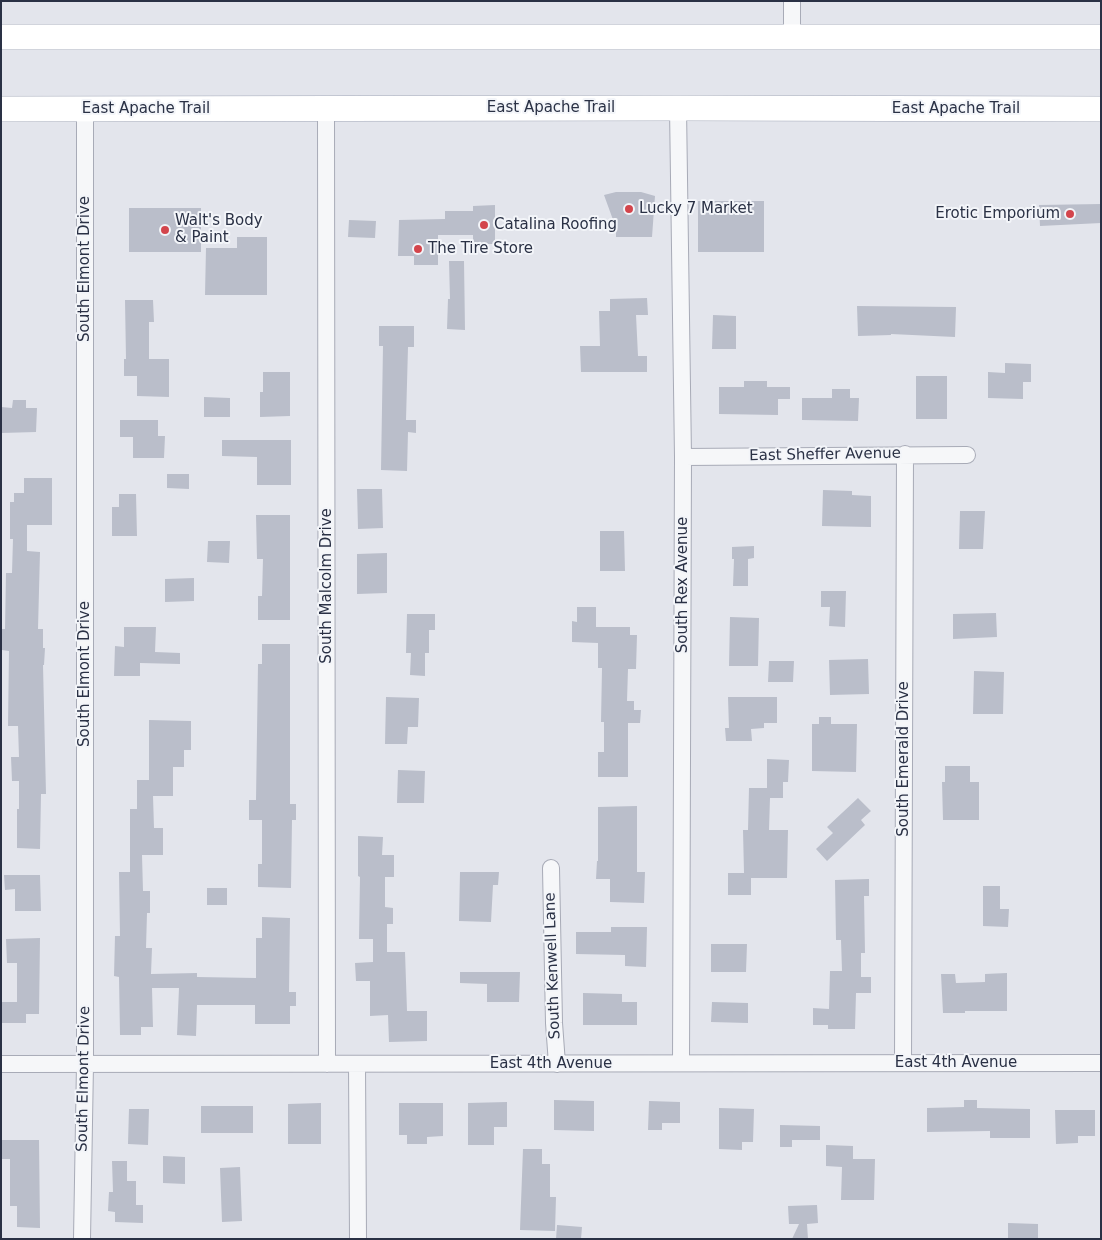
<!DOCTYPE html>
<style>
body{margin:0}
#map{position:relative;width:1102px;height:1240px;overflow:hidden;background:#e3e5ec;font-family:"DejaVu Sans",sans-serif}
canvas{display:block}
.frame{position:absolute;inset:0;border:2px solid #2a3145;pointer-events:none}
</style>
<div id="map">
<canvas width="1102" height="1240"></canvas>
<div class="frame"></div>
</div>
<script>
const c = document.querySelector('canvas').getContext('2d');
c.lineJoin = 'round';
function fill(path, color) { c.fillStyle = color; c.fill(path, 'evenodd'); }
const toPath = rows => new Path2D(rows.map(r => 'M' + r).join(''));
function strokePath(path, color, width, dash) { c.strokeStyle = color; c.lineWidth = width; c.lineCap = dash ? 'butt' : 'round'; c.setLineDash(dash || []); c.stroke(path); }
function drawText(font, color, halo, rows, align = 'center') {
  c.font = font + ' "DejaVu Sans",sans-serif'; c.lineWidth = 4; c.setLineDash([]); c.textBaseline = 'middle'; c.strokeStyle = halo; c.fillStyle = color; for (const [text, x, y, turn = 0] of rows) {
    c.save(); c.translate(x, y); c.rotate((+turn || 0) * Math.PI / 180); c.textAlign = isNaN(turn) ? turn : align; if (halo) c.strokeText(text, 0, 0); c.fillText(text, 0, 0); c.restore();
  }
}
fill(toPath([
 [616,192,641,192,655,196,652,237,616,237,616,228,604,195],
 [698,201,764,201,764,252,698,252],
 [1101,204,1101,223,1040,226,1039,205],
 [495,205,495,244,473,244,473,235,438,235,438,265,414,265,414,256,398,256,399,220,445,219,445,211,473,211,473,206],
 [129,208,201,208,201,252,129,252],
 [349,220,376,221,375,238,348,237],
 [237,237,267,237,267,295,205,295,206,248,237,248],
 [449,261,464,261,465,330,447,329,448,299,450,299],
 [647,298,648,315,636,315,638,356,647,356,647,372,581,372,580,346,600,346,599,311,610,311,610,299],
 [125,300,153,300,154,322,149,322,149,359,169,359,169,397,137,396,137,376,124,376,124,359,126,359],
 [857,306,956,307,955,337,891,334,891,335,858,336],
 [713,315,736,316,736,349,712,349],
 [379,326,414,326,414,347,408,347,406,420,416,420,416,433,408,432,407,471,381,470,383,346,379,346],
 [1005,363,1031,364,1031,382,1023,382,1023,399,988,398,988,372,1005,373],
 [263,372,290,372,290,416,260,417,260,392,263,392],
 [916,376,947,376,947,419,916,419],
 [744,381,767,381,767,387,790,387,790,399,778,399,778,415,719,414,719,387,744,387],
 [832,389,850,389,850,398,859,398,858,421,802,420,802,398,832,398],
 [204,397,230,398,230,417,204,417],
 [13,400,26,400,26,408,37,408,36,432,1,433,1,407,12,408],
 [120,420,158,420,158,436,165,436,164,458,133,458,133,437,120,437],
 [222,440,291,440,291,485,257,485,257,457,222,456],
 [167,474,189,474,189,489,167,488],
 [24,478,52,478,52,525,27,525,27,551,40,552,38,629,43,629,43,648,45,648,44,665,43,665,46,794,41,794,40,849,17,848,17,809,19,809,19,781,12,781,11,757,19,757,18,726,8,726,9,651,2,650,2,629,5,629,6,573,12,573,13,539,10,539,10,502,14,502,14,493,24,493],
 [357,489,382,489,383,528,358,529],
 [823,490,852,491,852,495,871,496,871,527,822,526],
 [119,494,136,494,137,536,112,536,112,507,119,507],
 [960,511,985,511,983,549,959,549],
 [256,515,290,515,290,620,258,620,258,596,262,596,263,559,257,559],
 [600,531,624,531,625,571,600,571],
 [208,541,230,541,229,563,207,562],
 [754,546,754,558,748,559,748,586,733,586,734,559,732,559,732,547],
 [387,553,387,593,357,594,357,554],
 [194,578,194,601,165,602,165,579],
 [821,591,846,591,845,627,829,626,830,607,821,607],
 [577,607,596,607,596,627,630,627,630,635,637,635,636,669,628,669,627,701,634,701,634,710,641,710,640,723,628,723,628,777,598,777,598,752,604,752,604,722,601,722,602,668,598,668,598,643,572,642,572,621,577,622],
 [996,613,997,637,953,639,953,614],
 [407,614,435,614,435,630,429,630,429,653,425,653,425,676,410,675,411,653,406,653],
 [730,617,759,618,758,666,729,666],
 [124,627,156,627,155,652,180,653,180,664,140,663,140,676,114,676,115,646,124,647],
 [262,644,290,644,290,804,296,804,296,820,292,820,291,888,258,887,258,864,262,864,262,820,249,820,249,800,256,800,258,664,262,664],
 [868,659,869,694,830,695,829,660],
 [769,661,794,661,793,682,768,682],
 [974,671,1004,672,1003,714,973,714],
 [386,697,419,698,418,727,408,727,407,744,385,744],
 [728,697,777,697,777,723,764,723,764,728,751,729,752,741,726,741,725,728,729,728],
 [819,717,831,717,831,724,857,724,856,772,812,771,812,724,819,724],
 [149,720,191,721,191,750,184,750,184,767,173,767,173,796,153,796,154,828,163,828,163,855,142,855,143,891,150,891,150,913,147,913,146,948,152,948,151,974,197,973,197,977,256,978,256,938,262,938,262,917,290,918,289,992,296,992,296,1006,290,1006,290,1024,255,1024,255,1005,197,1005,196,1036,177,1035,179,988,152,988,153,1027,141,1027,141,1035,120,1035,119,977,114,976,115,936,120,936,119,872,130,872,130,809,137,809,137,780,149,780],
 [767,759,789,760,788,782,783,782,783,798,770,798,769,830,788,830,787,878,751,878,751,895,728,895,728,873,744,873,743,830,748,830,749,788,767,788],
 [945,766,970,766,970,782,979,782,979,820,943,820,942,782,945,782],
 [398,770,425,771,424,803,397,803],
 [858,798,871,811,861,820,865,825,827,861,816,849,833,833,827,827],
 [637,806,637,872,645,872,644,903,610,902,610,879,596,879,597,861,598,861,598,807],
 [358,836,383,837,382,855,394,855,394,877,385,877,385,907,393,908,393,924,387,924,387,952,405,952,407,1011,427,1011,427,1041,389,1042,388,1015,370,1016,370,981,356,981,355,963,373,962,373,939,359,939,360,877,358,876],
 [460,872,499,872,498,885,493,885,491,922,459,921],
 [4,875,40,875,41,911,15,911,15,889,5,890],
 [869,879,869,896,864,896,865,953,861,953,861,977,871,977,871,993,856,993,855,1029,828,1029,828,1025,813,1025,813,1008,829,1009,830,971,842,971,841,940,836,940,835,880],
 [983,886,1000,886,1000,909,1009,909,1008,927,983,926],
 [207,888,227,888,227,905,207,905],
 [611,927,647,927,646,967,625,966,625,955,576,954,576,932,611,932],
 [40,938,39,1014,26,1014,26,1023,1,1023,1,1002,17,1002,17,963,7,963,6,939],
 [711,944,747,944,746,972,711,972],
 [460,972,520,972,519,1002,487,1002,487,984,460,983],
 [1007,973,1007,1011,965,1011,965,1013,943,1013,941,974,955,974,956,983,985,982,985,974],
 [583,993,622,994,622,1002,637,1002,637,1025,583,1025],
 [712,1002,748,1003,748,1023,711,1022],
 [554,1100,594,1101,594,1131,554,1130],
 [964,1100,977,1100,977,1108,1030,1109,1030,1138,990,1138,990,1131,927,1132,927,1108,964,1107],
 [649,1101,680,1102,680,1123,662,1123,662,1130,648,1130],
 [507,1102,507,1127,494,1127,494,1145,468,1145,468,1103],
 [321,1103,321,1144,288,1144,288,1104],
 [399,1103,443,1103,443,1136,427,1137,427,1144,407,1144,407,1135,399,1135],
 [201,1106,253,1106,253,1133,201,1133],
 [719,1108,754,1109,753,1142,742,1142,742,1150,719,1149],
 [129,1109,149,1109,148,1145,128,1144],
 [1055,1110,1095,1110,1095,1136,1078,1136,1078,1143,1056,1144],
 [780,1125,820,1126,820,1140,792,1140,792,1147,780,1147],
 [1,1140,39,1140,40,1228,17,1227,17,1206,10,1206,10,1159,1,1159],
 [826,1145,853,1146,853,1159,875,1159,874,1200,841,1200,842,1167,826,1166],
 [523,1149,542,1149,542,1164,550,1164,550,1197,556,1197,555,1231,520,1230],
 [163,1156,185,1157,185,1184,163,1183],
 [112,1161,127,1161,127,1181,136,1181,136,1205,143,1205,143,1223,115,1222,115,1212,108,1211,109,1192,113,1192],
 [240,1167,242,1221,222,1222,220,1168],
 [817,1205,818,1223,807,1224,808,1239,792,1239,799,1224,789,1224,788,1206],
 [1008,1223,1038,1224,1038,1239,1008,1239],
 [557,1225,582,1227,581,1239,556,1239]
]), '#babeca');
const street = toPath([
 [792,1,792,37],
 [326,108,327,1064],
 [678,108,683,457,681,1063],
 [683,457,967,455],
 [551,868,554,1023,557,1064],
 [903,1063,905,454],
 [1,1064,1101,1063],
 [357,1064,358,1239],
 [82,1239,85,1064,85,110]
]);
const primary = toPath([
 [1,37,1101,37],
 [1,109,678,108,1101,109]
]);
strokePath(street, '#a8abb7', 18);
strokePath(primary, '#a2a8b8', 26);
strokePath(street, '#f6f7f9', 16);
strokePath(primary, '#fff', 25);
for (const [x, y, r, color] of [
 [629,209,5,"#d3454c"],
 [1070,214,5,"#d3454c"],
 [484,225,5,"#d3454c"],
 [165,230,5,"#d3454c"],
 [418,249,5,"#d3454c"]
]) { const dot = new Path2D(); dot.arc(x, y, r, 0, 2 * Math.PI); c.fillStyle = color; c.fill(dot); strokePath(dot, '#f3f5f9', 2); }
drawText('15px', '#2a3145', '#f3f5f9', [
 ["East Apache Trail",551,108],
 ["East Apache Trail",146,109],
 ["East Apache Trail",956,109],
 ["South Elmont Drive",85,269,-90],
 ["East Sheffer Avenue",825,455,-1],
 ["South Rex Avenue",683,585,-90],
 ["South Malcolm Drive",327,586,-90],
 ["South Elmont Drive",85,674,-90],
 ["South Emerald Drive",904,759,-90],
 ["South Kenwell Lane",553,966,-92],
 ["East 4th Avenue",956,1063],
 ["East 4th Avenue",551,1064],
 ["South Elmont Drive",84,1079,-89]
]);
drawText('15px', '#2a3145', '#f3f5f9', [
 ["Lucky 7 Market",639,209],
 ["Erotic Emporium",1060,214,"right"],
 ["Walt's Body",175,221],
 ["& Paint",175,238],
 ["Catalina Roofing",494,225],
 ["The Tire Store",428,249]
], 'left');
</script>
